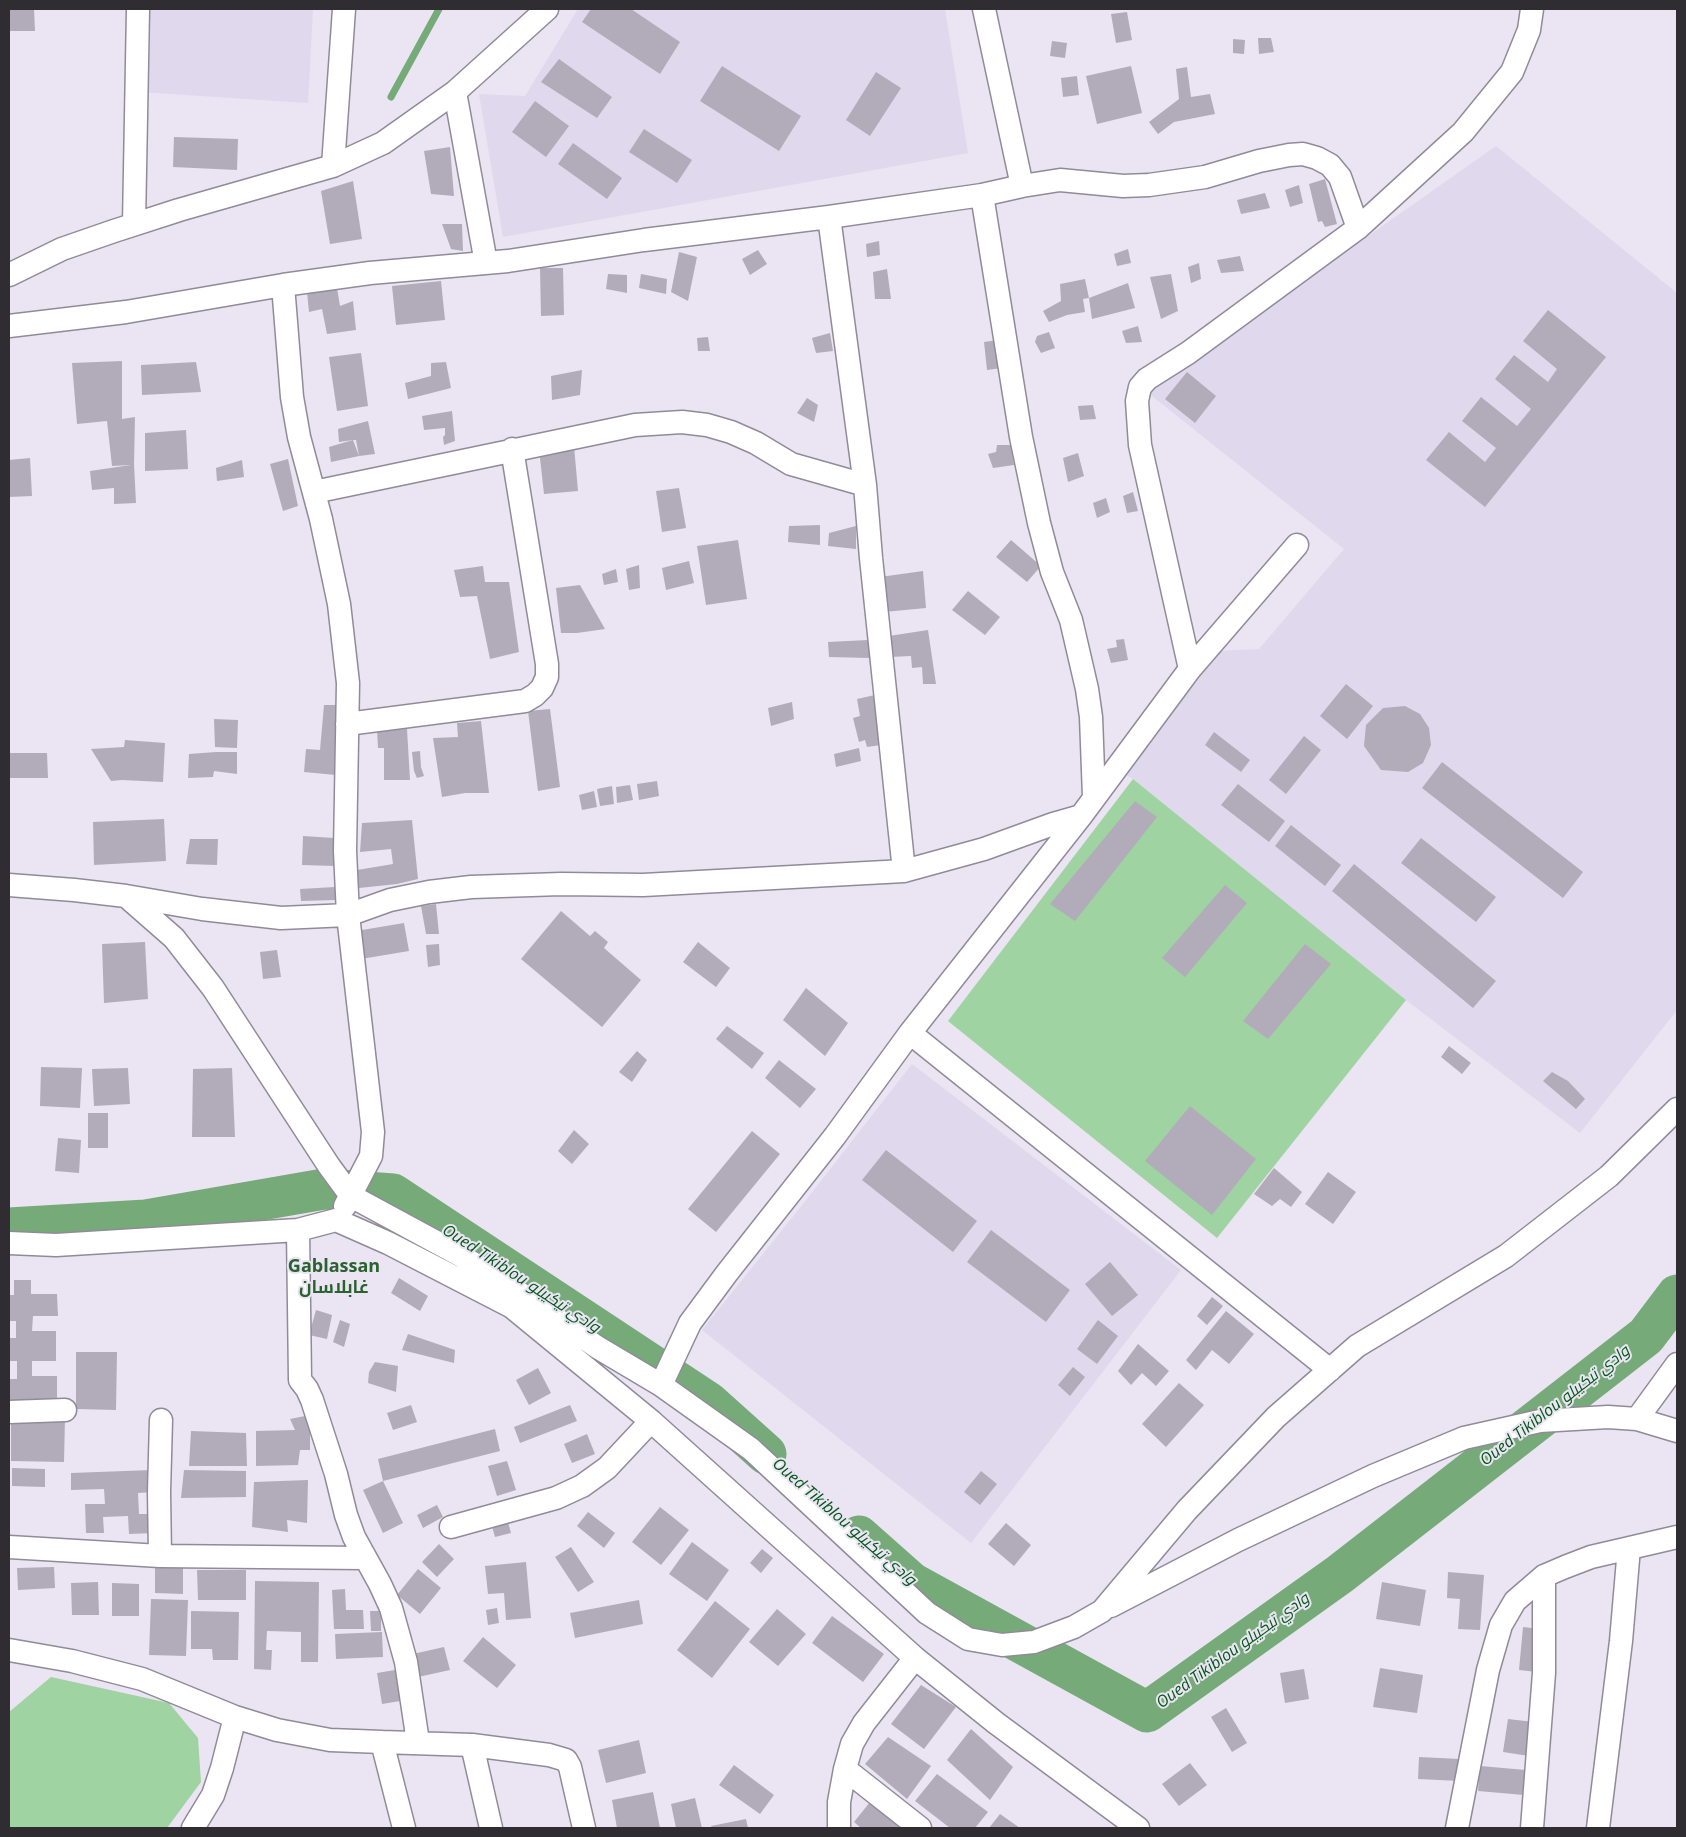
<!DOCTYPE html>
<meta charset="utf-8">
<style>
body{margin:0}
#map{position:relative;width:1686px;height:1837px;overflow:hidden;background:#eae4f3;font-family:"Open Sans",sans-serif}
canvas{display:block}
.frame{position:absolute;inset:0;border:10px solid #2f2d32;pointer-events:none}
</style>
<div id="map">
<canvas width="1686" height="1837"></canvas>
<div class="frame"></div>
</div>
<script>
const c = document.querySelector('canvas').getContext('2d');
c.lineJoin = 'round';
function fill(path, color) { c.fillStyle = color; c.fill(path, 'evenodd'); }
const toPath = rows => new Path2D(rows.map(r => 'M' + r).join(''));
function strokePath(path, color, width, dash) { c.strokeStyle = color; c.lineWidth = width; c.lineCap = dash ? 'butt' : 'round'; c.setLineDash(dash || []); c.stroke(path); }
function drawText(font, color, halo, rows, align = 'center') {
  c.font = font + ' "Open Sans",Cairo,sans-serif'; c.lineWidth = 4; c.setLineDash([]); c.textBaseline = 'middle'; c.strokeStyle = halo; c.fillStyle = color; for (const [text, x, y, turn = 0] of rows) {
    c.save(); c.translate(x, y); c.rotate((+turn || 0) * Math.PI / 180); c.textAlign = isNaN(turn) ? turn : align; if (halo) c.strokeText(text, 0, 0); c.fillText(text, 0, 0); c.restore();
  }
}
fill(toPath([
 [143,9,313,9,308,103,140,92],
 [578,9,945,9,968,153,503,237,479,94,525,96],
 [1496,146,1677,293,1677,1010,1580,1133,1406,1000,1133,779,1123,773,1217,651,1259,649,1344,549,1147,392],
 [912,1064,1181,1270,971,1543,702,1330,803,1204]
]), '#e0d8ed');
fill(toPath([
 [1133,779,1406,1000,1217,1238,948,1021],
 [51,1677,169,1703,198,1738,201,1782,167,1828,9,1828,9,1712]
]), '#9fd3a1');
strokePath(toPath([
 [391,97,439,9]
]), '#76ab79', 7);
strokePath(toPath([
 [9,1228,146,1220,324,1189,393,1194,708,1402,766,1454],
 [859,1536,912,1583,1147,1712,1340,1574,1646,1336,1677,1295]
]), '#76ab79', 41);
fill(toPath([
 [9,9,34,9,35,31,9,31],
 [591,9,631,9,680,42,660,74,582,22],
 [1127,12,1132,40,1116,43,1111,14],
 [1258,38,1271,38,1274,52,1259,54],
 [1233,39,1245,40,1244,54,1233,53],
 [1052,41,1067,43,1065,58,1050,56],
 [559,59,612,97,597,118,541,82],
 [722,66,801,116,779,151,700,101],
 [1131,66,1142,113,1097,124,1086,76],
 [1187,67,1191,97,1210,94,1215,114,1174,122,1158,134,1149,122,1179,99,1176,69],
 [876,72,901,88,870,136,846,120],
 [1077,76,1079,95,1063,97,1061,78],
 [535,101,569,126,546,157,512,132],
 [644,129,692,160,677,183,629,152],
 [174,137,238,139,237,170,173,167],
 [573,143,622,178,607,199,558,164],
 [450,147,454,196,431,194,424,151],
 [1325,179,1337,224,1325,227,1322,221,1318,222,1309,184],
 [353,181,362,239,330,244,321,191],
 [1299,185,1303,203,1290,207,1285,190],
 [1265,193,1270,208,1241,214,1237,200],
 [442,224,462,224,463,251,451,249],
 [879,241,880,255,867,257,866,244],
 [1128,249,1131,263,1117,266,1114,254],
 [758,250,767,264,750,275,742,259],
 [679,252,697,257,688,301,671,292],
 [1240,256,1244,271,1221,273,1217,260],
 [1199,263,1201,279,1191,283,1188,267],
 [540,268,563,268,564,315,541,316],
 [887,269,891,299,875,299,873,272],
 [608,274,627,275,627,293,606,289],
 [641,274,667,279,666,294,639,288],
 [1171,274,1178,311,1161,319,1150,277],
 [1085,279,1089,298,1083,299,1085,312,1067,315,1049,322,1043,311,1061,301,1060,284],
 [441,281,445,320,396,325,392,286],
 [1128,283,1135,308,1092,319,1089,298],
 [337,288,340,306,353,301,356,330,327,334,322,309,309,312,307,292],
 [1548,310,1606,357,1485,507,1426,460,1449,432,1485,462,1496,448,1462,421,1481,397,1517,426,1531,409,1495,379,1514,355,1548,382,1557,369,1523,341],
 [1138,326,1142,342,1126,343,1122,331],
 [1049,332,1055,348,1041,353,1035,342,1037,336],
 [830,333,833,351,816,353,812,338],
 [708,337,710,351,698,351,697,338],
 [998,340,1002,368,987,370,984,342],
 [361,353,368,406,337,411,329,357],
 [122,361,122,419,135,417,134,464,136,503,114,504,114,488,92,490,90,471,131,465,112,466,107,421,77,424,72,363],
 [196,362,201,392,142,395,141,365],
 [446,362,451,388,408,399,405,383,431,376,431,363],
 [582,370,580,395,552,400,551,376],
 [1187,372,1216,396,1195,423,1165,399],
 [807,398,818,405,814,422,797,413],
 [1093,405,1096,419,1080,420,1078,406],
 [452,411,455,441,444,445,443,437,445,435,445,428,424,430,422,416],
 [368,421,375,454,359,456,356,440,353,440,359,456,331,462,329,447,353,440,339,442,338,429],
 [186,430,188,469,145,471,145,433],
 [997,445,1011,445,1014,465,993,468,988,454,996,452],
 [574,446,578,491,544,494,539,449],
 [1078,453,1084,476,1068,482,1063,458],
 [30,458,32,496,9,497,9,460],
 [288,459,298,506,283,511,270,464],
 [242,460,244,477,217,481,216,468],
 [679,488,686,528,662,532,656,491],
 [1133,492,1138,511,1127,513,1123,496],
 [1106,498,1110,512,1097,518,1093,503],
 [820,525,820,545,788,542,789,526],
 [856,526,856,549,828,546,829,533],
 [738,540,747,599,706,605,697,546],
 [1011,540,1041,566,1027,582,996,557],
 [689,561,694,583,666,590,662,568],
 [639,565,640,588,629,590,626,569],
 [483,566,485,582,509,582,519,652,490,659,477,596,460,597,454,570],
 [616,569,618,582,604,585,602,574],
 [923,571,926,608,884,612,880,577],
 [580,585,605,629,577,633,561,633,556,588],
 [968,591,1000,617,985,635,952,610],
 [928,630,936,684,923,684,922,667,912,668,911,656,891,657,889,636],
 [1124,639,1128,660,1111,663,1107,649,1117,647,1116,640],
 [868,640,870,658,829,657,828,642],
 [1346,684,1373,706,1347,739,1320,716],
 [875,695,881,745,867,747,865,740,859,742,853,718,860,716,857,699],
 [792,702,794,719,771,726,768,708],
 [324,705,338,705,336,775,304,772,306,749,320,750],
 [1405,706,1420,714,1429,728,1431,745,1423,763,1408,772,1381,770,1364,746,1366,725,1383,708],
 [550,709,560,787,538,791,528,711],
 [214,719,238,720,237,748,215,747],
 [481,721,489,793,465,793,442,797,433,738,458,737,457,723],
 [407,729,410,780,384,780,384,748,378,748,377,730],
 [1214,732,1250,760,1241,772,1205,745],
 [1304,736,1321,750,1286,794,1269,780],
 [125,740,165,743,163,782,122,780,111,781,91,749,124,747],
 [859,748,861,761,836,767,834,754],
 [420,751,421,767,424,776,417,778,414,771,412,752],
 [216,752,237,752,237,774,214,771,213,777,188,778,189,754],
 [9,753,47,753,48,778,9,778],
 [1442,762,1583,872,1563,898,1422,788],
 [657,781,659,796,639,800,637,784],
 [1238,784,1285,821,1269,842,1221,805],
 [630,785,633,800,617,803,616,787],
 [612,786,614,804,600,806,597,789],
 [594,791,597,807,582,810,579,795],
 [1135,801,1157,817,1075,921,1050,904],
 [164,819,166,861,94,865,93,822],
 [412,820,418,879,397,884,359,888,357,870,393,864,391,849,360,852,362,823],
 [1291,825,1341,865,1325,886,1275,846],
 [303,836,334,838,335,866,302,865],
 [1421,838,1496,897,1476,922,1401,863],
 [190,839,218,839,217,865,186,864],
 [1354,864,1496,981,1473,1008,1332,891],
 [1225,885,1247,903,1185,977,1162,958],
 [335,887,336,900,301,901,300,889],
 [436,904,439,934,426,934,421,906],
 [561,911,590,936,595,931,608,942,604,948,641,980,602,1027,521,959],
 [404,923,409,951,361,959,356,931],
 [145,942,148,999,104,1003,102,944],
 [698,942,730,968,716,987,683,962],
 [439,944,440,965,428,967,426,945],
 [1305,944,1331,964,1268,1039,1243,1021],
 [277,950,281,977,263,979,260,952],
 [806,988,848,1023,825,1056,783,1020],
 [727,1026,764,1053,752,1069,716,1039],
 [1449,1046,1471,1063,1462,1074,1441,1057],
 [637,1051,647,1060,632,1082,619,1072],
 [779,1060,816,1089,800,1108,765,1078],
 [41,1067,82,1068,80,1108,40,1106],
 [128,1068,130,1104,94,1106,92,1069],
 [232,1068,235,1137,192,1137,193,1069],
 [1552,1072,1568,1081,1585,1099,1576,1109,1543,1081],
 [1190,1106,1256,1159,1212,1215,1145,1161],
 [88,1113,108,1113,108,1148,88,1148],
 [574,1130,589,1144,572,1164,558,1151],
 [752,1131,780,1154,716,1232,688,1209],
 [58,1138,81,1140,79,1173,55,1171],
 [886,1150,977,1221,953,1252,862,1180],
 [1274,1168,1302,1192,1291,1207,1280,1199,1272,1206,1254,1194],
 [1328,1172,1356,1192,1333,1224,1305,1204],
 [991,1230,1070,1290,1046,1322,967,1262],
 [1110,1262,1138,1295,1112,1316,1085,1284],
 [399,1278,428,1296,420,1311,391,1293],
 [14,1280,31,1280,31,1294,57,1294,58,1316,33,1316,32,1331,56,1331,56,1361,32,1361,32,1376,57,1376,57,1401,9,1401,9,1379,17,1379,17,1361,9,1361,9,1338,16,1338,16,1321,9,1321,9,1295,14,1295],
 [1212,1297,1223,1306,1207,1325,1197,1316],
 [316,1310,332,1315,327,1339,309,1335],
 [1226,1311,1254,1334,1229,1364,1212,1350,1196,1370,1186,1360],
 [340,1320,350,1324,344,1347,333,1342],
 [1098,1320,1118,1336,1097,1364,1077,1349],
 [408,1334,455,1350,454,1363,402,1350],
 [1138,1344,1169,1371,1156,1386,1142,1373,1131,1385,1118,1371],
 [76,1352,117,1352,116,1410,76,1409],
 [375,1362,398,1366,396,1392,368,1383,369,1372],
 [1073,1367,1085,1377,1070,1396,1058,1385],
 [538,1368,551,1393,529,1405,516,1380],
 [1179,1383,1204,1405,1166,1447,1142,1424],
 [411,1405,417,1422,393,1430,387,1413],
 [570,1405,577,1421,520,1443,514,1427],
 [310,1415,310,1450,300,1450,298,1465,256,1466,256,1431,295,1430,290,1419],
 [11,1418,65,1418,64,1462,11,1461],
 [495,1429,500,1451,383,1481,378,1459],
 [191,1431,246,1433,247,1466,189,1466],
 [587,1434,595,1454,572,1463,564,1444],
 [507,1461,516,1490,497,1496,488,1466],
 [12,1468,45,1469,45,1487,12,1486],
 [152,1470,153,1492,138,1493,139,1514,153,1514,154,1533,129,1534,128,1516,103,1517,104,1533,86,1533,85,1504,105,1504,104,1489,71,1490,71,1473],
 [184,1470,246,1471,246,1497,181,1498],
 [981,1471,997,1484,980,1505,964,1492],
 [308,1480,307,1523,287,1520,288,1532,252,1527,254,1482],
 [383,1481,403,1523,383,1533,363,1490],
 [437,1505,443,1517,423,1528,417,1515],
 [660,1507,689,1530,661,1565,632,1542],
 [588,1512,615,1533,604,1548,577,1526],
 [506,1515,511,1533,495,1537,490,1519],
 [1006,1523,1031,1545,1014,1566,988,1544],
 [692,1542,729,1570,707,1601,669,1574],
 [439,1544,454,1559,437,1577,422,1562],
 [571,1547,594,1582,578,1592,555,1557],
 [762,1549,773,1558,761,1573,750,1563],
 [526,1562,531,1618,506,1620,504,1593,488,1594,485,1566],
 [155,1564,183,1565,183,1594,155,1593],
 [54,1567,55,1588,18,1590,17,1568],
 [418,1569,441,1588,420,1614,397,1595],
 [197,1570,246,1570,246,1600,198,1600],
 [1448,1572,1484,1575,1480,1630,1458,1629,1460,1599,1447,1598],
 [255,1581,319,1582,318,1662,301,1662,301,1632,267,1631,266,1650,272,1650,271,1670,254,1669],
 [98,1582,99,1615,72,1615,71,1583],
 [1382,1582,1426,1590,1420,1626,1376,1619],
 [112,1583,139,1584,139,1616,112,1616],
 [345,1589,346,1610,363,1610,364,1629,334,1629,332,1590],
 [151,1599,188,1600,186,1656,149,1655],
 [639,1600,643,1624,575,1638,570,1613],
 [715,1601,750,1629,712,1678,677,1650],
 [497,1608,499,1623,488,1625,486,1610],
 [777,1609,806,1634,778,1666,749,1642],
 [191,1611,239,1612,238,1660,213,1660,212,1649,191,1649],
 [370,1611,381,1611,381,1631,371,1631],
 [832,1616,884,1654,863,1682,812,1643],
 [1523,1627,1540,1629,1537,1672,1519,1670],
 [382,1632,383,1657,336,1659,335,1634],
 [483,1637,516,1665,497,1688,463,1661],
 [444,1647,450,1670,418,1677,413,1654],
 [1380,1668,1423,1675,1417,1713,1373,1707],
 [401,1669,406,1700,382,1704,377,1673],
 [1304,1669,1309,1699,1285,1703,1280,1673],
 [921,1685,956,1707,924,1749,891,1724],
 [1226,1708,1247,1743,1232,1752,1211,1717],
 [1508,1719,1534,1722,1529,1756,1503,1752],
 [971,1729,1013,1767,990,1800,947,1760],
 [888,1737,931,1766,907,1799,865,1764],
 [639,1740,646,1773,606,1783,598,1750],
 [1419,1757,1460,1759,1460,1781,1418,1779],
 [1190,1763,1207,1785,1179,1806,1162,1784],
 [734,1765,774,1795,760,1814,719,1785],
 [1480,1766,1526,1770,1524,1795,1478,1791],
 [937,1774,988,1812,975,1828,950,1828,915,1801],
 [653,1792,660,1828,617,1828,612,1800],
 [695,1798,702,1828,676,1828,671,1804],
 [870,1802,903,1828,861,1828,854,1822],
 [1000,1814,1020,1828,989,1828],
 [746,1819,748,1828,712,1828,711,1826]
]), '#b2acba');
const minor = toPath([
 [984,9,1022,186],
 [455,92,486,263],
 [333,166,344,9],
 [982,195,1021,437,1039,523,1052,572,1071,620,1087,689,1091,717,1094,797],
 [829,217,865,485,871,558,904,871],
 [134,224,138,9],
 [9,275,62,249,114,231,179,210,333,166,383,143,455,92,547,9],
 [283,285,292,397,299,437,321,519,339,604,348,683,345,851,348,915,390,900,429,892,471,887,561,884,643,885,904,871,984,849,1053,824,1081,816],
 [9,326,126,312,283,285,370,273,508,261,644,240,829,217,982,195,1022,186,1060,180,1123,186,1149,185,1205,177,1259,161,1289,155,1303,154,1317,158,1330,165,1340,177,1358,228],
 [314,492,635,425,682,422,707,425,731,432,756,443,791,464,865,485],
 [1190,669,1140,445,1137,401,1140,387,1147,379,1188,353,1358,228,1463,132,1512,72,1529,30,1532,9],
 [347,724,525,701,535,695,542,688,547,677,547,664,512,449],
 [9,885,74,890,126,896,202,909,281,918,348,915,373,1132,371,1156,345,1206],
 [126,896,174,938,213,988,329,1166,351,1196,460,1255,508,1285,597,1347,661,1385,751,1449,927,1613,968,1639,1002,1645,1034,1642,1074,1627,1102,1611,1187,1510,1276,1417,1357,1346,1506,1256,1609,1176,1677,1109],
 [910,1033,1330,1370],
 [298,1230,300,1380,307,1389,312,1400,336,1474,346,1515,354,1537,380,1584,391,1608,406,1662,418,1742],
 [9,1243,56,1245,298,1230,336,1220,388,1243,512,1307,651,1421,915,1658,996,1723,1138,1828],
 [661,1385,690,1323,727,1273,835,1136,910,1033,1081,816,1190,669,1297,545],
 [9,1412,65,1410],
 [1637,1419,1677,1364],
 [451,1527,556,1498,582,1486,607,1468,651,1421],
 [9,1547,160,1556,364,1558],
 [160,1556,159,1492,161,1420],
 [1111,1606,1238,1540,1373,1476,1464,1438,1540,1421,1608,1417,1637,1419,1677,1431],
 [9,1650,72,1661,142,1679,235,1717,277,1730,330,1740,382,1742,404,1828],
 [382,1742,472,1745,549,1755,566,1760,570,1767,584,1828],
 [472,1745,491,1828],
 [845,1769,920,1828],
 [193,1828,213,1795,222,1768,235,1717],
 [839,1828,839,1802,845,1769,852,1744,864,1723,915,1658],
 [1457,1828,1488,1670,1501,1625,1515,1601,1544,1576,1565,1567,1591,1557,1677,1537],
 [1532,1828,1544,1673,1544,1576],
 [1598,1828,1621,1641,1629,1548]
]);
strokePath(minor, '#918b99', 25);
strokePath(minor, '#fff', 22);
drawText('italic 16px', '#035818', '#eae4f3', [
 ["Oued Tikiblou وادي تيكيبلو",521,1279,33],
 ["Oued Tikiblou وادي تيكيبلو",1555,1406,-38],
 ["Oued Tikiblou وادي تيكيبلو",844,1522,41],
 ["Oued Tikiblou وادي تيكيبلو",1233,1651,-36]
]);
drawText('bold 18px', '#29622f', '#eae4f3', [
 ["Gablassan",334,1267],
 ["غابلاسان",334,1288]
]);
</script>
